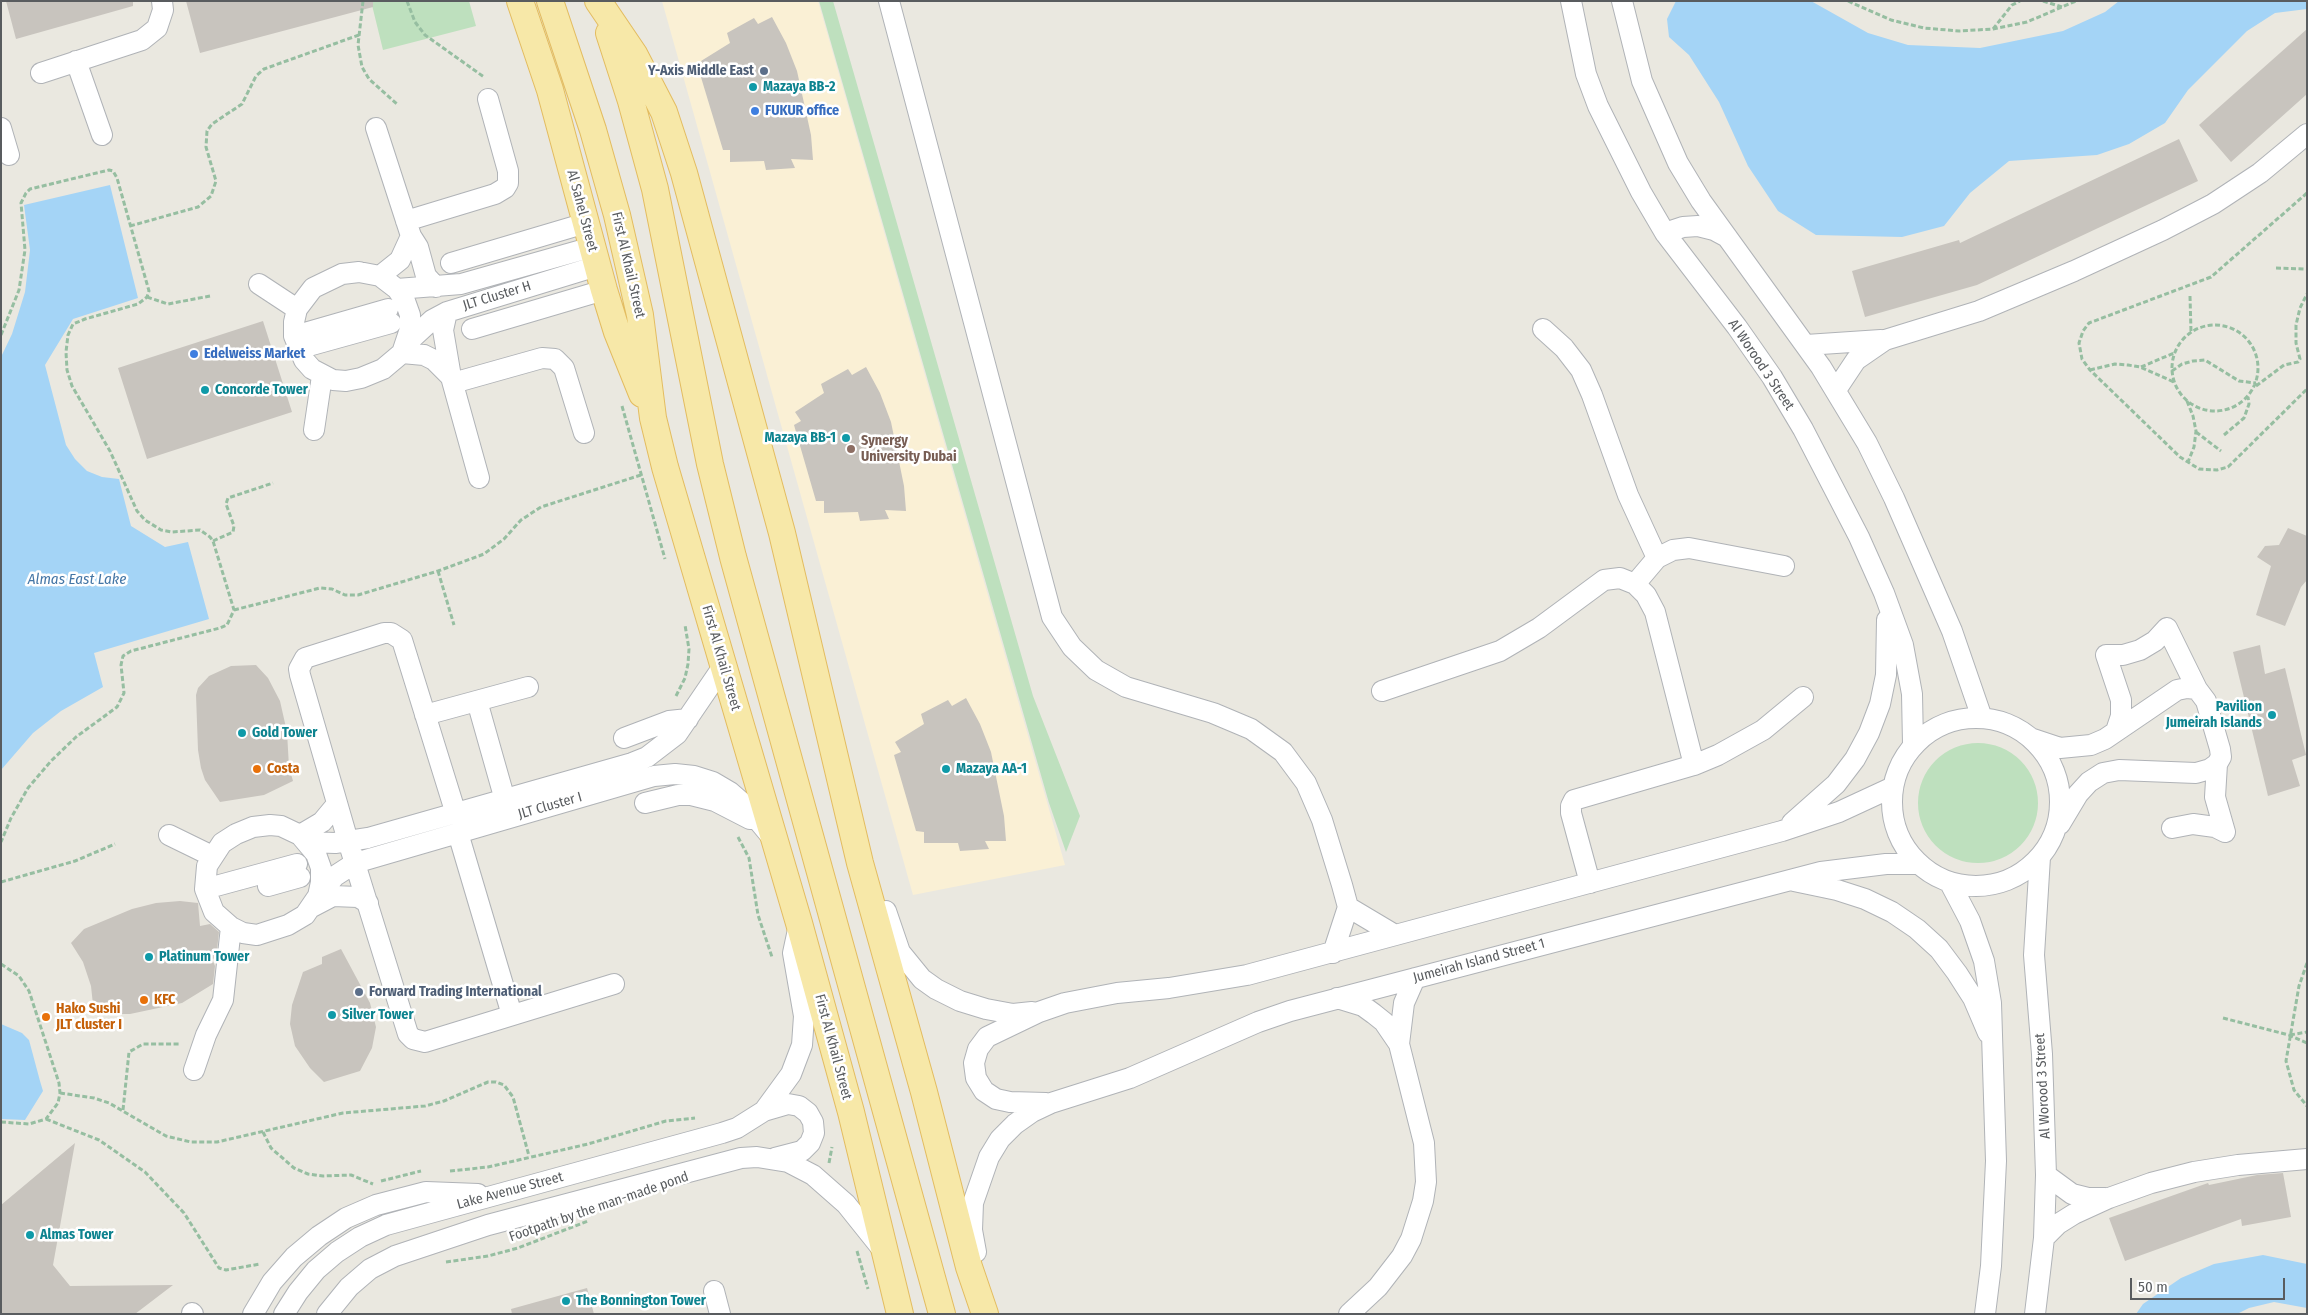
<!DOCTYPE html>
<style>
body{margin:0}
#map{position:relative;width:2308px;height:1315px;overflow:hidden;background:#eae8e0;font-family:"Fira Sans Condensed",sans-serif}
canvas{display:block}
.frame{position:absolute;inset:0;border:2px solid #595c5f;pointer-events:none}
.scale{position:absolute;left:2130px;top:1278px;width:155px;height:22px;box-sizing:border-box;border:2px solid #595c5f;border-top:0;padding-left:6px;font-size:15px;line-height:18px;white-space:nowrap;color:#595c5f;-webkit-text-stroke:4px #fff;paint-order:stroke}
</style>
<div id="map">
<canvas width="2308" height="1315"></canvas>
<div class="frame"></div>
<div class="scale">50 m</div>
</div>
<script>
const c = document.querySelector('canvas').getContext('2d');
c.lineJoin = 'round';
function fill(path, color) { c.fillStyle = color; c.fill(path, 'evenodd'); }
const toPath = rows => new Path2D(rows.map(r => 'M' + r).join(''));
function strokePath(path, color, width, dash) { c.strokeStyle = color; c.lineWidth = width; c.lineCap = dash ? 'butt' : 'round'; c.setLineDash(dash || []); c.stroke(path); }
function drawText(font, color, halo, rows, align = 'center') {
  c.font = font + ' "Fira Sans Condensed",sans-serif'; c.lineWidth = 5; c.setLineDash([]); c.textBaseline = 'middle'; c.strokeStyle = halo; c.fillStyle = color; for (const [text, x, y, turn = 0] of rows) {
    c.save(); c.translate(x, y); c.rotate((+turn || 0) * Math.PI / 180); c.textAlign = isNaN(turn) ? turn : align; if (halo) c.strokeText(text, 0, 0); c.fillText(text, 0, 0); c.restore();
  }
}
fill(toPath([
 [662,1,818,1,1065,865,913,895]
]), '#faf0d5');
fill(toPath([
 [371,1,469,1,476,26,383,50],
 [819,1,833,1,1033,696,1080,816,1066,852,1049,803],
 '1918 803a60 60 0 1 1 120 0a60 60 0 1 1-120 0Z'
]), '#bee0be');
fill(toPath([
 [1676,1,1811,1,1868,33,1908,45,1980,48,2063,31,2105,12,2119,1,2307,1,2307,9,2275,13,2247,31,2188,90,2165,123,2129,144,2097,155,2009,161,1970,193,1944,226,1902,237,1816,235,1778,211,1748,166,1719,102,1689,55,1669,37,1667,19],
 [110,185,138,298,73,319,45,365,66,445,75,459,87,471,102,477,119,479,131,526,165,547,188,542,209,619,94,653,103,687,61,711,33,733,1,770,1,357,12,334,25,292,30,250,24,205],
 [1,1024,22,1033,29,1040,40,1081,43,1091,25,1120,1,1119],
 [2263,1255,2307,1264,2307,1308,2274,1302,2249,1308,2237,1314,2136,1314,2143,1304,2181,1278,2214,1264]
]), '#a4d4f6');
fill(toPath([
 [6,1,133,1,133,6,16,39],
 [186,1,373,1,373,7,200,53],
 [772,17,786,43,797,71,811,135,813,160,791,159,795,168,766,170,764,161,730,162,730,150,723,150,700,74,708,70,701,61,730,43,727,33,754,18,758,24],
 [2307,29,2307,94,2231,162,2199,125],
 [2179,139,2198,181,1977,285,1865,317,1852,271,1959,240,1960,243],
 [263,321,292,412,147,459,118,368],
 [866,367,880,393,891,422,904,486,906,511,885,510,889,519,860,521,858,512,824,513,824,501,816,501,794,425,801,421,795,412,824,393,821,384,848,369,852,375],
 [2288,528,2307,536,2307,580,2301,587,2285,626,2256,615,2271,566,2257,557,2265,546,2279,545],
 [2260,645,2265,674,2285,668,2306,755,2292,760,2300,786,2268,796,2233,652],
 [256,665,268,678,280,701,287,732,289,767,293,781,264,795,220,802,205,780,201,768,198,750,196,695,198,688,209,676,231,666],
 [966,698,980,724,991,752,1004,816,1006,841,985,841,989,849,960,851,958,843,924,843,924,832,916,831,894,755,901,752,895,742,924,724,921,714,948,700,952,706],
 [180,901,198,903,200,926,210,924,219,932,216,958,212,959,215,966,213,984,182,1003,130,1014,94,1014,91,986,83,962,71,943,84,929,132,909,156,903],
 [341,949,370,1003,376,1027,372,1048,360,1071,324,1082,310,1068,295,1046,290,1024,292,1005,303,972,322,964,322,957],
 [75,1143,53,1265,70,1286,173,1285,135,1314,1,1314,1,1205],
 [2283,1173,2291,1217,2242,1226,2241,1219,2125,1261,2109,1218,2208,1183,2209,1185,2257,1175],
 [587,1288,594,1314,512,1314,511,1309]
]), '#c8c4be');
const minor = toPath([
 [889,1,1052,617,1072,647,1096,670,1126,687,1213,713,1251,729,1283,752,1306,783,1322,820,1342,885,1348,907,1333,953],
 [1571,1,1586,74,1598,106,1641,192,1665,233,1737,327,1772,377,1803,429,1859,537,1884,593,1903,645,1912,694,1913,744],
 [1622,1,1642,81,1678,163,1701,201,1821,367,1867,443,1894,498,1952,631,1982,718],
 [76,61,102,135],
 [41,73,142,40,157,28,163,10,162,1],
 [1,128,9,155],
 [376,128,411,236,418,247,426,276,436,287],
 [406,221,495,194,505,188,508,183,508,171,488,99],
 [1665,233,1683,227,1698,226,1714,230,1727,237],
 [451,263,586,223],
 [359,272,380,276,397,289,405,301,410,315,410,329,402,353,383,369,361,378,346,381,333,380,312,369,304,360,294,336,294,322,297,309,313,288,342,274,359,272],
 [380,276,400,260,411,236],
 [259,284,297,309],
 [397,289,461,284,592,247],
 [447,312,443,330,451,377,479,478],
 [472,329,604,290],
 [1543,329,1564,348,1581,370,1592,395,1628,495,1657,558],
 [294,336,388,309],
 [407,343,432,320,447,312,597,266],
 [1806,345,1881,340],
 [301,348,391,323],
 [402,353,424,355,434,360,451,377],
 [453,383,542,358,555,359,564,368,584,433],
 [1836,390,1856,360,1885,340,1979,311,2074,271,2163,230,2213,204,2260,173,2307,134],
 [314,430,322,376],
 [1635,584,1657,558,1673,550,1689,548,1784,566],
 [1382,691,1500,651,1539,628,1604,580,1620,578,1635,584,1646,595,1655,612,1694,765],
 [477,701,505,800],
 [425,715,528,687],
 '1892 802a84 84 0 1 1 168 0a84 84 0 1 1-168 0Z',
 [2116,731,2121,716,2121,700,2106,655,2123,655,2140,650,2155,641,2167,628,2197,689],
 [624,738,669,721,688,719],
 [2033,739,2060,748,2091,745,2105,739,2177,690,2187,688,2197,689,2206,701,2220,749,2221,757,2217,764,2210,769,2196,773,2119,770,2103,773,2089,782,2078,794,2060,824],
 [2217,764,2215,797,2225,832],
 [645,803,678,795,691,795,715,801,750,819],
 [456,814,402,640,391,633,384,633,305,658,299,669,300,675,348,841,408,1034,413,1039,425,1042,614,984],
 [1792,823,1836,784,1855,759,1869,733,1880,704,1886,675,1887,620],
 [270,825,281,826,300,835,316,854,321,868,321,882,318,896,305,915,288,925,257,935,243,933,231,927,214,912,205,889,207,866,222,843,236,834,253,827,270,825],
 [2172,828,2193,824,2215,827,2225,832],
 [458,833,512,1015],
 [169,835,212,856],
 [300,835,322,822,337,804],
 [308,842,335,843,368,838,632,763,647,757,677,734,724,665],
 [1794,881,1837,890,1865,899,1892,912,1917,929,1939,949,1957,973,1973,998,1988,1033],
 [1590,883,1571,813,1571,806,1574,800,1694,765,1718,755,1763,730,1803,697],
 [1950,883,1970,921,1984,961,1991,1003,1996,1161,1991,1266,1985,1314],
 [268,886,300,877],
 [205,889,297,864],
 [318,896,335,876,355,863,654,776,675,774,694,776,713,782,730,792,746,806,770,835],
 [312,907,333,896,358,897,368,903],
 [1348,907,1395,935],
 [886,911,900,952,922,979,936,989,960,1001,986,1009,1013,1014,1032,1012],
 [1337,998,1363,1006,1374,1014,1384,1022,1399,1044],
 [194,1070,206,1035,223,1000,231,927],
 [1046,1103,1010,1102,996,1099,984,1091,976,1078,974,1063,978,1049,987,1037,1039,1012,1065,1003,1117,993,1169,988,1247,975,1782,831,1839,812,1893,787],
 [764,1111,788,1104,799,1106,808,1113,813,1122,814,1133,810,1143,802,1151,775,1158],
 [2046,1175,2072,1194,2088,1198,2105,1198],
 [2044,1238,2058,1224,2074,1214,2109,1198,2151,1183,2194,1172,2238,1165,2307,1159],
 [976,1252,972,1230,973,1203,989,1157,1000,1139,1015,1124,1032,1112,1051,1103,1130,1078,1258,1022,1290,1011,1821,872,1886,864,1918,864],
 [714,1291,720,1314],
 [192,1313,193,1314],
 [253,1314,272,1282,294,1257,319,1236,346,1218,376,1205,426,1192,478,1194],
 [284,1314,298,1292,316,1270,337,1252,360,1237,386,1225,722,1133,737,1128,764,1111,791,1074,802,1045,804,1016,793,953,799,925],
 [327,1314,349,1287,370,1269,395,1256,488,1225,741,1158,757,1157,788,1162,813,1175,846,1204,882,1249],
 [1349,1314,1378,1287,1402,1256,1411,1239,1423,1201,1426,1182,1424,1143,1399,1044,1404,1003,1415,978],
 [2035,1314,2044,1238,2046,1175,2042,1054,2034,955,2040,857]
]);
const major = toPath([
 [520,1,550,90,604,290,617,332,642,394],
 [550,1,593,130,617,215,640,315,653,418,665,467,799,923,851,1112,900,1314],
 [598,1,634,54,664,112,684,173,782,533,860,863,924,1092,969,1267,985,1314],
 [609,33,631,101,655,189,710,464,733,557,942,1314]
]);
strokePath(minor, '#b0b3b7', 22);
strokePath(major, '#e3bc60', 28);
strokePath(toPath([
 [363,1,358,45,362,67,369,79,397,104],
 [407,1,415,22,425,35,484,77],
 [1848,1,1891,20,1924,28,1959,31,1993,29,2027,22,2076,1],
 [2043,1,2062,7],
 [1993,29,2012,5,2020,1],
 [2307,193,2211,277,2089,323,2083,331,2079,343,2082,359,2090,370,2180,457,2199,469,2217,470,2228,467,2307,389],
 [130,226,198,207,211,196,216,181,206,147,207,131,212,124,242,104,256,76,264,69,359,35],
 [2276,268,2307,269],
 [2190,296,2191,332],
 [147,297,168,304,210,296],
 '2172 368a43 43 0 1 1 86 0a43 43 0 1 1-86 0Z',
 [1,335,19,290,25,250,21,203,26,193,30,189,109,170,113,171,117,178,149,291,147,297,138,304,85,319,73,324,68,335,66,352,67,370,72,386,110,451,137,511,145,520,161,530,172,532,200,530,210,537,213,541,234,610,227,625,220,628,131,651,123,656,121,665,124,693,117,707,76,737,51,761,28,788,11,818,1,842],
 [2141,367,2174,353],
 [2090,370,2115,364,2128,365,2140,367,2174,382],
 [2172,371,2182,364,2193,361,2205,360,2239,381,2256,383],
 [2256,386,2284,365,2298,362,2300,359,2296,343,2296,325,2300,308,2307,294],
 [2187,401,2193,416,2196,431,2194,447,2188,462],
 [622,406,665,559],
 [2196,432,2221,451],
 [2224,435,2244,418,2249,404,2248,397],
 [213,541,233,532,234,526,226,504,228,498,273,483],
 [438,571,454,625],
 [234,610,320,588,332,589,345,595,358,595,438,571,484,554,504,539,521,520,541,507,641,475],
 [676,696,685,678,688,664,689,649,685,625],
 [738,837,749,858,758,915,772,957],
 [1,882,75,861,115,844],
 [2307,963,2299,986,2286,1061,2294,1090,2307,1106],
 [1,964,19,976,29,991,59,1083,60,1093,58,1103,46,1119,29,1124,1,1122],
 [2223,1018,2289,1035,2307,1043],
 [2290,1035,2307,1032],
 [60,1093,94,1098,109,1103,166,1136,191,1142,217,1142,343,1113,425,1106,444,1101,488,1082,496,1082,504,1085,513,1097,529,1156],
 [123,1110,129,1052,143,1044,181,1044],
 [46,1119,99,1140,145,1172,184,1213,219,1268,226,1270,260,1264],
 [263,1132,271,1148,294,1168,308,1174,323,1176,351,1175,373,1184],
 [829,1163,832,1147],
 [450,1171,488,1167,588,1144,666,1121,695,1118],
 [381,1181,421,1171],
 [857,1251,868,1289],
 [446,1262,488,1256,518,1248,588,1221]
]), '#96bea1', 3, [5, 2.5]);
strokePath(minor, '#fff', 20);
strokePath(major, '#f7e8a8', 26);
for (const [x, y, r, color] of [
 [764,71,5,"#5c6f8a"],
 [753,87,5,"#0f9aa8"],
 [755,111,5,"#3f7fe0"],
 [194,354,5,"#3f7fe0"],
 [205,390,5,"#0f9aa8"],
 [846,438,5,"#0f9aa8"],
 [851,449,5,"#8d6e63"],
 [2272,715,5,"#0f9aa8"],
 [242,733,5,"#0f9aa8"],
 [257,769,5,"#e8710a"],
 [946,769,5,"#0f9aa8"],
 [149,957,5,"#0f9aa8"],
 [359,992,5,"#5c6f8a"],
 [144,1000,5,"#e8710a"],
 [332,1015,5,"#0f9aa8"],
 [46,1017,5,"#e8710a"],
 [30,1235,5,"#0f9aa8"],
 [566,1301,5,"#0f9aa8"]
]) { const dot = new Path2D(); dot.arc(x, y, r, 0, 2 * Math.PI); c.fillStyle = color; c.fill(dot); strokePath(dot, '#fff', 2); }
drawText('bold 14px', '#4e5e75', '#fff', [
 ["Y-Axis Middle East",754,71],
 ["Forward Trading International",369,992,"left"]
], 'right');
drawText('bold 14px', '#0d838f', '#fff', [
 ["Mazaya BB-2",763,87],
 ["Concorde Tower",215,390],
 ["Mazaya BB-1",836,438,"right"],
 ["Pavilion",2262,707,"right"],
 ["Jumeirah Islands",2262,723,"right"],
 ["Gold Tower",252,733],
 ["Mazaya AA-1",956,769],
 ["Platinum Tower",159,957],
 ["Silver Tower",342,1015],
 ["Almas Tower",40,1235],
 ["The Bonnington Tower",576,1301]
], 'left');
drawText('bold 14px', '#366cbe', '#fff', [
 ["FUKUR office",765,111],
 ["Edelweiss Market",204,354]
], 'left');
drawText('14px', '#595c5f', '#fff', [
 ["Al Sahel Street",582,211,75],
 ["First Al Khail Street",628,265,77],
 ["JLT Cluster H",497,296,-17],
 ["Al Worood 3 Street",1761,365,56],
 ["First Al Khail Street",721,658,74],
 ["JLT Cluster I",550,806,-16],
 ["Jumeirah Island Street 1",1479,961,-15],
 ["First Al Khail Street",833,1047,75],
 ["Al Worood 3 Street",2043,1086,-93],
 ["Lake Avenue Street",510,1191,-15],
 ["Footpath by the man-made pond",599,1207,-19]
]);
drawText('bold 14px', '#785e54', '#fff', [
 ["Synergy",861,441],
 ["University Dubai",861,457]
], 'left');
drawText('bold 14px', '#c56008', '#fff', [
 ["Costa",267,769],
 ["KFC",154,1000],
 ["Hako Sushi",56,1009],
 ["JLT cluster I",56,1025]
], 'left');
drawText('italic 15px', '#4476a6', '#fff', [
 ["Almas East Lake",77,580]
]);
</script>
